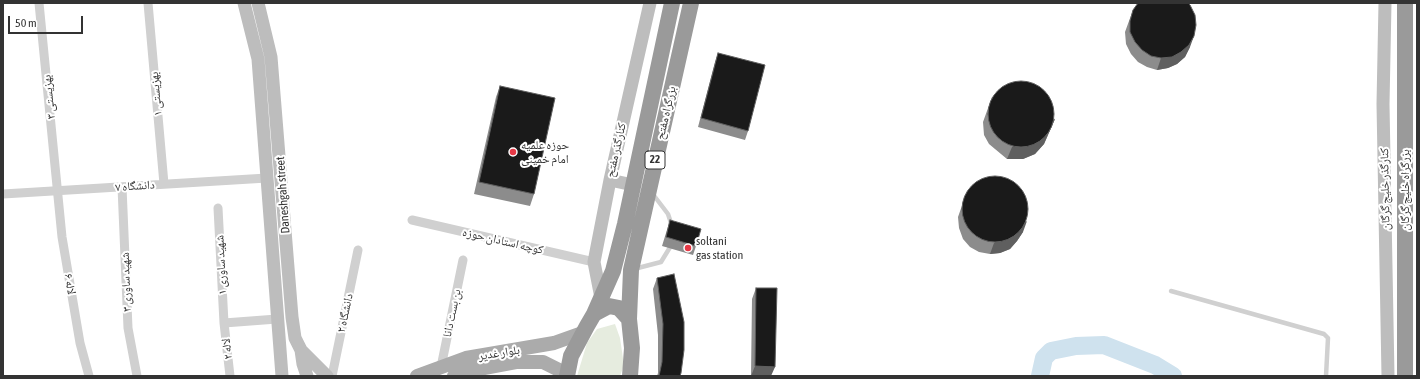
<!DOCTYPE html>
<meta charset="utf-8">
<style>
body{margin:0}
#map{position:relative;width:1420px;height:379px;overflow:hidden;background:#fff;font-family:"Asap Condensed",sans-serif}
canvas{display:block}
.frame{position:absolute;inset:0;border:4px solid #333;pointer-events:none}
.scale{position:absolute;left:8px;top:16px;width:75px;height:18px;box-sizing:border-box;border:2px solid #333;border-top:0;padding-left:5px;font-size:12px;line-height:14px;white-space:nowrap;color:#333;-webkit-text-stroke:3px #fff;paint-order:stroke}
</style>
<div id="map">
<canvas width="1420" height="379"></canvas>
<div class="frame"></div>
<div class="scale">50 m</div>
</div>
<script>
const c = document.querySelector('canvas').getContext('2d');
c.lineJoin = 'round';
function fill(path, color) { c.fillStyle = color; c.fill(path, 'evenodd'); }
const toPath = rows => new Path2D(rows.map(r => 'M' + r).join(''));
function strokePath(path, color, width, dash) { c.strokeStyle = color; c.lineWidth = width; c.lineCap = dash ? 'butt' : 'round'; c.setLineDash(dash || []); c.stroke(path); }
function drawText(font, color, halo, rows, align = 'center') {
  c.font = font + ' "Asap Condensed","Noto Naskh Arabic",sans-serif'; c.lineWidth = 4; c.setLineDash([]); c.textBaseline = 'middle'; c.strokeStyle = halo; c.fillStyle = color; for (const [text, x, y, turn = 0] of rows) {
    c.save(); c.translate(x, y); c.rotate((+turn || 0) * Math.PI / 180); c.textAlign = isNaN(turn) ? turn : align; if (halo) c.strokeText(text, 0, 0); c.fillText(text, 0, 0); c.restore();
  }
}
fill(toPath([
 [615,324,620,338,624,365,620,376,577,376,587,343,597,329]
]), '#e6ecdf');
strokePath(toPath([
 [1040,376,1044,358,1051,351,1076,346,1104,345,1155,365,1173,376]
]), '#cfe2ee', 18);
strokePath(toPath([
 [652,193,668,214,672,226],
 [634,269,661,262,672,244],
 [1171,291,1324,334,1328,338,1326,376]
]), '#d0d0d0', 4.5);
strokePath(toPath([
 [39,3,62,237,80,343,89,376],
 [148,3,164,184],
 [122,187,128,328,137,376],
 [3,194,267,178],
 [218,208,224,323,230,376],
 [412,220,594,262],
 [224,323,277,319],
 [441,367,463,260],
 [332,376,358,250]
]), '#d0d0d0', 9);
strokePath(toPath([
 [244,3,258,59,282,376],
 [258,3,271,57,292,317,295,338,301,350,327,376],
 [1385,3,1383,104,1388,376],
 [610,180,633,185],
 [601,298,594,262,610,180,650,3],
 [301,350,303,364,307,376]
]), '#bdbdbd', 13);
strokePath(toPath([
 [417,376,466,358,554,343,582,333],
 [454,376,468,371,516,362,543,362,567,374]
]), '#ababab', 14);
strokePath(toPath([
 [594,314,613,271,625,224,672,3],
 [629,319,631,270,691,3],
 [567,376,571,356,587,326,594,314,609,306,619,308,629,319,632,348,630,376],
 [1405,376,1405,3]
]), '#9a9a9a', 16);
fill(toPath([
 [1133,10,1190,47,1185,57,1177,64,1168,68,1157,70,1147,67,1138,62,1131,54,1126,44,1125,32],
 [718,53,748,131,745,140,698,127,715,62],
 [500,86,534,194,530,206,474,194,496,97],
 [992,97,1055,119,1044,144,1035,154,1023,159,1007,159,989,144,984,135,983,122],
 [966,194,1023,232,1017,241,1010,249,1000,253,990,254,979,252,970,247,963,239,959,228,958,217],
 [670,220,696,246,693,255,662,246],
 [657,278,680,376,657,376,658,373,658,335,653,289],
 [756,288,771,376,751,376,752,299]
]), '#8c8c8c');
fill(toPath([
 [1194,36,1190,47,1185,57,1177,64,1168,68,1157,70,1161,58],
 [1055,119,1044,144,1035,154,1023,159,1007,159,1012,147],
 [1027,221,1023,232,1017,241,1010,249,1000,253,990,254,994,243],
 [755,366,775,367,771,376,751,376]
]), '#5f5f5f');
const building = toPath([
 [1138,3,1188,3,1190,5,1195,15,1196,25,1194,36,1189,45,1181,52,1172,57,1161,58,1151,56,1142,50,1135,42,1130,32,1130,21,1133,10,1138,3],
 [718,53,765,65,748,131,701,118,718,53],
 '988 114a33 33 0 1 1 66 0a33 33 0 1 1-66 0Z',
 [500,86,555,98,534,194,479,182,500,86],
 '962 209a33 33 0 1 1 66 0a33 33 0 1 1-66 0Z',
 [670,220,701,229,696,246,666,237,670,220],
 [674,274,684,322,684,350,681,373,680,376,659,376,662,362,663,324,657,278,674,274],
 [756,288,777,288,775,367,755,366,756,288]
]);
fill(building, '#1a1a1a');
strokePath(building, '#5f5f5f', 1);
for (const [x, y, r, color] of [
 [513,152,4,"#e63946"],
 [688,248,4,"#e63946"]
]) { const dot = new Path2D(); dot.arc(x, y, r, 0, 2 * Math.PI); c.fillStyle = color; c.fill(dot); strokePath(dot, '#fff', 1.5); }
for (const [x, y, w] of [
 [655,160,20]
]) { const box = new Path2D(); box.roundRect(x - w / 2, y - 9, w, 18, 3); c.fillStyle = '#fff'; c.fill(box); strokePath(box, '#333', 1); }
drawText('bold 11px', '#333', null, [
 ["22",655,160]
]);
drawText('12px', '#333', '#fff', [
 ["۱ بهزیستی",156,94,-95],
 ["۳ بهزیستی",49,97,-96],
 ["بزرگراه مفتح",666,113,-77],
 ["کنارگذر مفتح",616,150,-77],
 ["۷ دانشگاه",135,186,-4],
 ["کنارگذر خلیج گرگان",1385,189,-91],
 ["بزرگراه خلیج گرگان",1405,190,-90],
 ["Daneshgah street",283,195,-94],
 ["کوچه استادان حوزه",503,241,13],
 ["۱ شهید ساوری",221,265,-93],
 ["۳ شهید ساوری",126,282,-92],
 ["لاله ۶",70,284,80],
 ["دانشگاه ۲",345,313,-78],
 ["بن بست دانا",452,313,-78],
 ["۲ لاله",227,349,-97],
 ["بلوار غدیر",499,353,-9]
]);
drawText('12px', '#333', '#fff', [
 ["حوزه علمیه",521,145],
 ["امام خمینی",521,159],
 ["soltani",696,241],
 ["gas station",696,255]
], 'left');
</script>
